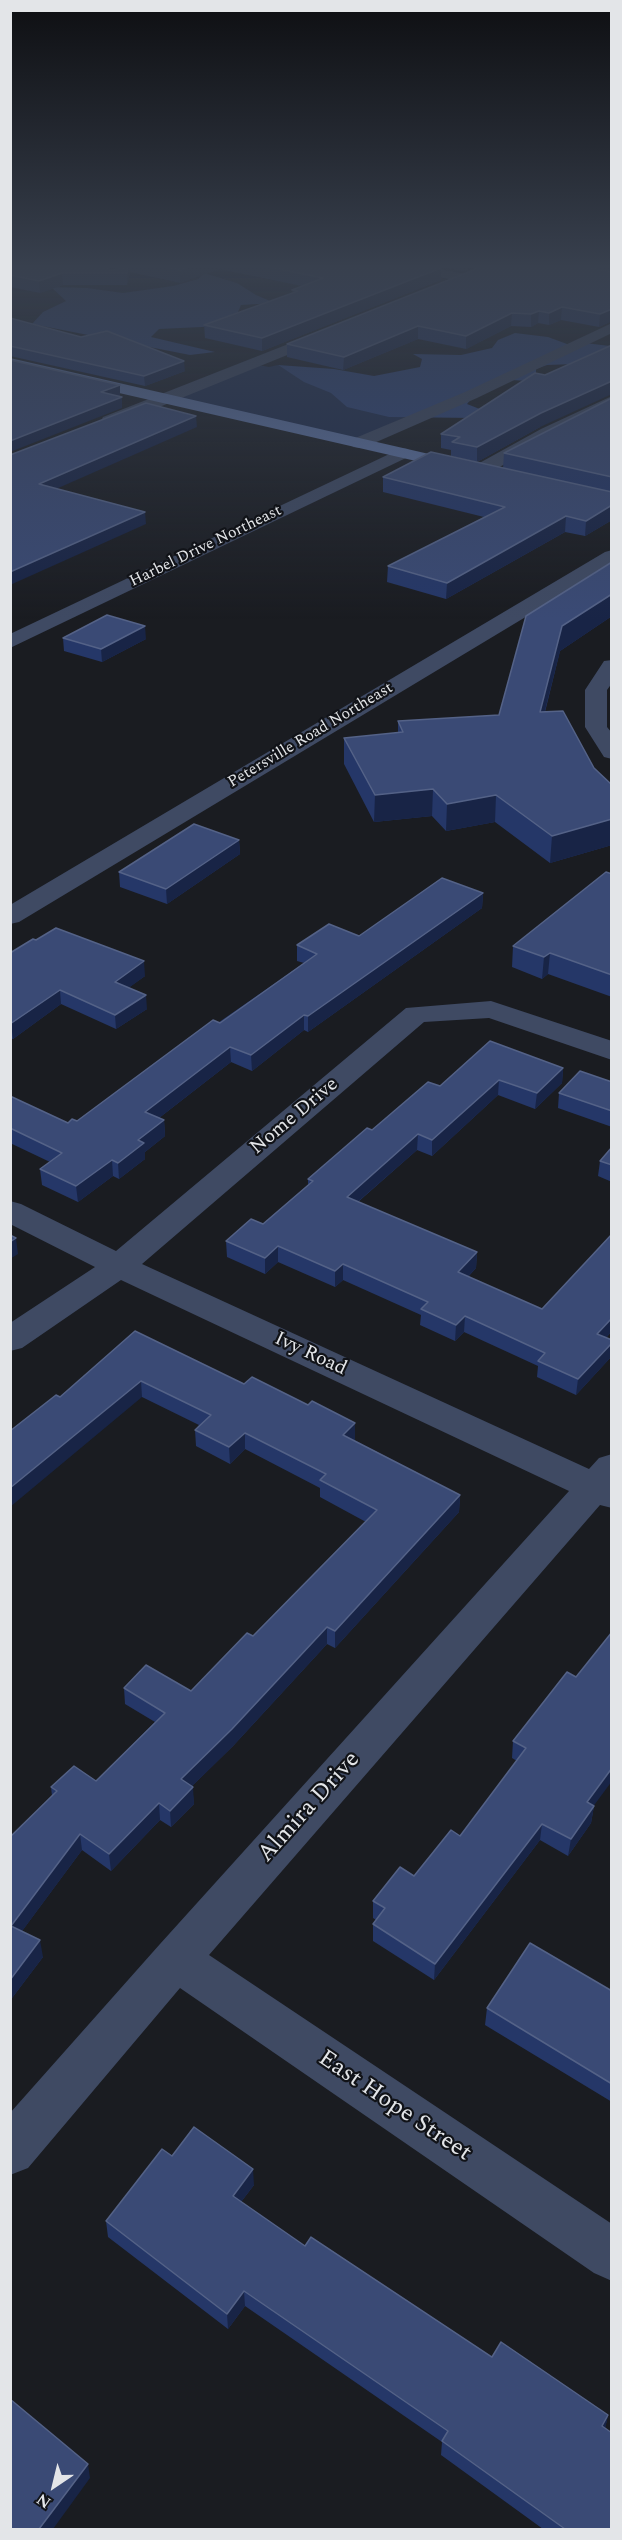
<!DOCTYPE html>
<style>
body{margin:0}
#map{position:relative;width:622px;height:2540px;overflow:hidden;background:#1a1c21;font-family:Spectral,serif}
canvas{display:block}
.frame{position:absolute;inset:0;border:12px solid #e3e5e8;pointer-events:none}
.north{position:absolute;left:24px;top:2456px;width:60px;height:60px;-webkit-text-stroke:4px #111318;paint-order:stroke;rotate:215deg;font-size:16px;font-weight:700;line-height:24px;text-align:center;color:#e3e5e8}
.north::after{content:'';display:block;margin:auto;width:21px;height:27px;background:#e3e5e8;clip-path:polygon(50% 0,100% 100%,50% 72%,0 100%)}
</style>
<div id="map">
<canvas width="622" height="2540"></canvas>
<div class="frame"></div>
<div class="north">N</div>
</div>
<script>
const c = document.querySelector('canvas').getContext('2d');
c.lineJoin = 'round';
function fill(path, color) { c.fillStyle = color; c.fill(path, 'evenodd'); }
const toPath = rows => new Path2D(rows.map(r => 'M' + r).join(''));
function strokePath(path, color, width, dash) { c.strokeStyle = color; c.lineWidth = width; c.lineCap = dash ? 'butt' : 'round'; c.setLineDash(dash || []); c.stroke(path); }
function drawText(font, color, halo, rows, align = 'center') {
  c.font = font + ' Spectral,serif'; c.lineWidth = 4.5; c.setLineDash([]); c.textBaseline = 'middle'; c.strokeStyle = halo; c.fillStyle = color; for (const [text, x, y, turn = 0] of rows) {
    c.save(); c.translate(x, y); c.rotate((+turn || 0) * Math.PI / 180); c.textAlign = isNaN(turn) ? turn : align; if (halo) c.strokeText(text, 0, 0); c.fillText(text, 0, 0); c.restore();
  }
}
fill(toPath([
 [253,364,269,367,278,365,288,371,436,403,353,441,166,398]
]), '#1e2c4e');
fill(toPath([
 [204,273,237,283,256,295,275,303,241,305,238,312,256,318,244,325,159,329,151,337,215,352,190,355,32,324,43,312,66,301,51,287,87,288,123,293,173,286,198,279],
 [515,333,548,337,567,344,585,343,610,346,602,353,575,364,547,365,536,369,536,376,528,381,511,380,473,397,467,404,495,415,476,418,389,417,347,407,331,393,304,382,278,365,334,369,374,376,420,367,422,359,413,354,461,355,492,348,498,340]
]), '#30467d');
fill(toPath([
 [383,264,413,264,465,274,472,278,465,282,390,268,383,264],
 [612,323,612,333,477,398,365,447,359,448,353,447,350,443,353,439,465,392,612,323],
 [329,328,337,333,334,336,115,425,103,425,101,421,103,417,329,328],
 [612,396,612,408,486,474,474,474,471,470,474,466,541,429,612,396],
 [402,448,408,449,411,453,408,457,10,648,10,634,402,448],
 [612,550,612,565,19,922,10,924,10,905,605,552,612,550],
 [612,660,612,683,607,690,607,727,612,733,612,759,604,757,585,727,585,690,604,661,612,660],
 [491,1001,612,1041,612,1060,489,1018,424,1022,142,1264,589,1469,599,1458,612,1454,612,1508,600,1505,209,1955,612,2224,612,2281,594,2273,180,1988,28,2168,10,2175,10,2113,160,1944,569,1491,121,1280,22,1348,10,1351,10,1323,95,1267,10,1224,10,1201,21,1204,116,1251,406,1008,491,1001]
]), '#3f4a63');
fill(toPath([
 [10,358,464,462,470,463,473,467,470,471,464,472,10,368,10,358]
]), '#6177a9');
fill(toPath([
 [10,264,110,270,116,269,108,264,423,264,441,280,262,351,205,338,204,325,293,293,292,290,302,286,219,269,180,283,130,272,127,285,63,285,40,293,10,287],
 [427,264,480,264,463,271],
 [572,264,612,264,612,272],
 [471,271,612,272,612,321,599,327,561,320,549,325,538,323,531,327,511,326,466,349,418,339,343,370,287,357,287,344],
 [10,318,185,371,145,386,10,356],
 [545,375,540,427,477,462,451,456,451,450,441,448,441,434],
 [612,398,612,520,585,536,565,532,446,599,387,582,388,566,484,517,383,492,383,477,503,468,504,453],
 [612,562,612,616,560,651,545,712,594,768,612,785,612,845,550,863,495,822,446,831,432,816,374,822,344,764,344,738,398,733,398,721,499,715],
 [63,638,146,639,102,662,64,651],
 [239,840,240,854,167,904,120,887,119,872],
 [612,874,612,997,548,974,542,979,512,967,513,946],
 [483,893,482,908,308,1032,304,1030,252,1071,231,1062,159,1118,164,1120,165,1136,145,1152,145,1159,119,1179,113,1176,78,1202,42,1185,40,1169,50,1162,10,1143,10,1096,68,1123,77,1121,304,963,297,961,297,945,359,936],
 [10,953,145,976,128,988,147,1009,116,1029,61,1004,13,1039,10,1038],
 [563,1068,562,1083,535,1109,498,1095,432,1156,417,1150,358,1202,477,1252,476,1268,468,1277,542,1309,612,1234,612,1331,606,1338,611,1357,576,1395,537,1377,538,1366,464,1332,455,1341,420,1325,421,1315,343,1280,335,1287,278,1262,265,1274,227,1257,226,1241,263,1224,308,1185,308,1179,372,1130,440,1086],
 [612,1082,612,1127,558,1108,559,1093],
 [612,1147,612,1182,598,1176,600,1161],
 [135,1331,355,1440,354,1440,460,1495,459,1512,335,1648,327,1644,233,1746,192,1786,194,1804,171,1827,160,1820,111,1871,82,1850,22,1931,43,1957,12,1998,10,1998,10,1837,52,1796,51,1787,96,1781,155,1722,125,1704,124,1688,191,1691,253,1636,366,1522,320,1497,320,1488,245,1449,230,1464,196,1446,195,1430,199,1425,142,1397,60,1397],
 [567,1672,594,1806,591,1823,568,1856,540,1840,434,1980,373,1941,373,1924,376,1920,373,1918,373,1901,414,1876,460,1836,517,1761,512,1758,513,1741],
 [612,1991,612,2102,485,2025,487,2008],
 [172,2156,254,2185,241,2202,305,2246,492,2357,608,2415,605,2428,612,2529,543,2529,441,2455,442,2442,245,2306,228,2329,108,2237,106,2221]
]), '#253768');
fill(toPath([
 [128,264,129,264,130,272,127,285,127,273],
 [198,264,219,264,219,269,180,283,180,270],
 [463,264,480,264,463,271],
 [441,268,441,280,262,351,262,338],
 [62,273,63,285,40,293,39,281],
 [562,307,561,320,549,325,549,313],
 [612,309,612,321,599,327,600,314],
 [539,311,538,323,531,327,531,314],
 [512,313,511,326,466,349,466,336],
 [418,326,418,339,343,370,344,357],
 [184,361,185,371,145,386,144,376],
 [612,381,612,394,540,427,477,462,477,447,541,413],
 [120,385,120,396,102,403,101,392],
 [122,397,122,408,10,452,10,441],
 [196,416,197,427,40,496,39,484],
 [612,505,612,520,585,536,586,521],
 [145,512,146,524,10,585,10,572],
 [566,516,565,532,446,599,447,583],
 [612,594,612,616,560,651,538,738,540,712,562,626],
 [145,626,146,639,102,662,101,649],
 [433,789,432,816,374,822,375,795],
 [496,795,495,822,446,831,447,804],
 [612,819,612,845,550,863,552,836],
 [239,840,240,854,167,904,166,889],
 [483,893,482,908,308,1032,308,1016],
 [550,953,548,974,542,979,544,957],
 [144,961,145,976,116,997,115,982],
 [60,990,61,1004,13,1039,11,1024],
 [146,995,147,1009,116,1029,115,1015],
 [304,1015,304,1030,252,1071,251,1055],
 [230,1047,231,1062,146,1128,145,1112],
 [563,1068,562,1083,535,1109,537,1093],
 [499,1080,498,1095,432,1156,432,1140],
 [164,1120,165,1136,145,1152,145,1159,119,1179,118,1163,138,1140],
 [418,1134,417,1150,346,1212,347,1197],
 [112,1160,113,1176,78,1202,76,1186],
 [16,1238,18,1254,10,1259,10,1242],
 [278,1246,278,1262,265,1274,265,1258],
 [477,1252,476,1268,457,1288,458,1272],
 [343,1264,343,1280,335,1287,335,1271],
 [465,1316,464,1332,455,1341,456,1325],
 [612,1318,612,1331,595,1350,597,1334],
 [612,1343,611,1357,576,1395,578,1379],
 [141,1381,142,1397,10,1507,10,1488],
 [355,1423,355,1440,343,1452,343,1435],
 [245,1433,245,1449,230,1464,229,1447],
 [460,1495,459,1512,335,1648,335,1631],
 [327,1627,327,1644,233,1746,182,1796,181,1779],
 [612,1768,612,1781,584,1819,587,1802],
 [193,1787,194,1804,171,1827,170,1811],
 [159,1803,160,1820,111,1871,109,1854],
 [594,1806,591,1823,568,1856,571,1839],
 [542,1824,540,1840,434,1980,435,1964],
 [80,1834,82,1850,14,1942,11,1926],
 [40,1940,43,1957,12,1998,10,1991,10,1980],
 [253,2169,254,2185,234,2211,233,2196],
 [244,2291,245,2306,228,2329,227,2314],
 [608,2415,605,2430,602,2426],
 [88,2464,90,2478,53,2529,39,2529]
]), '#182446');
const building = toPath([
 [10,264,102,264,110,270,123,269,124,264,128,264,127,273,62,273,39,281,10,275,10,264],
 [149,264,198,264,180,270,149,264],
 [254,264,423,264,441,268,262,338,204,325,298,291,292,290,323,278,254,264],
 [486,264,570,264,612,272,612,309,600,314,562,307,549,313,539,311,531,314,512,313,466,336,418,326,344,357,287,344,471,271,486,264],
 [10,318,81,337,107,331,184,361,144,376,10,346,10,318],
 [612,345,612,381,541,413,477,447,452,442,460,437,441,434,535,373,545,375,612,345],
 [10,360,120,385,101,392,122,397,10,441,10,360],
 [612,398,612,477,504,453,612,398],
 [146,403,196,416,39,484,145,512,10,572,10,455,146,403],
 [431,452,612,492,612,505,586,521,566,516,447,583,388,566,505,507,383,477,431,452],
 [612,562,612,594,562,626,540,712,563,711,594,768,612,785,612,819,552,836,496,795,447,804,433,789,375,795,344,738,403,732,398,721,499,715,526,616,612,562],
 [107,615,145,626,101,649,63,638,107,615],
 [194,824,239,840,166,889,119,872,194,824],
 [606,872,612,874,612,975,550,953,544,957,513,946,606,872],
 [442,878,483,893,308,1016,304,1015,251,1055,230,1047,145,1112,164,1120,138,1140,144,1143,118,1163,112,1160,76,1186,40,1169,62,1153,10,1128,10,1096,68,1123,72,1119,77,1121,213,1020,220,1023,317,954,297,945,329,924,359,936,442,878],
 [56,928,144,961,115,982,146,995,115,1015,60,990,10,1024,10,953,33,939,36,940,56,928],
 [490,1041,563,1068,537,1093,499,1080,432,1140,418,1134,347,1197,477,1252,458,1272,542,1309,612,1234,612,1318,597,1334,612,1340,612,1343,578,1379,538,1361,545,1353,465,1316,456,1325,421,1309,428,1302,343,1264,335,1271,278,1246,265,1258,226,1241,251,1219,263,1224,313,1181,308,1179,367,1128,372,1130,428,1082,440,1086,490,1041],
 [580,1071,612,1082,612,1111,559,1093,580,1071],
 [612,1147,612,1165,600,1161,612,1147],
 [10,1235,16,1238,10,1242,10,1235],
 [135,1331,244,1384,252,1377,308,1405,312,1401,355,1423,343,1435,460,1495,335,1631,327,1627,232,1729,181,1779,193,1787,170,1811,159,1803,109,1854,80,1834,11,1926,40,1940,10,1980,10,1837,57,1791,51,1787,74,1766,96,1781,165,1713,124,1688,146,1665,191,1691,247,1633,253,1636,377,1510,320,1480,326,1474,245,1433,229,1447,195,1430,211,1415,141,1381,10,1488,10,1431,56,1395,60,1397,135,1331],
 [612,1632,612,1768,587,1802,594,1806,571,1839,542,1824,435,1964,373,1924,385,1908,373,1901,400,1867,414,1876,451,1830,460,1836,526,1748,513,1741,567,1672,576,1677,612,1632],
 [530,1943,612,1991,612,2084,487,2008,530,1943],
 [194,2127,253,2169,233,2196,305,2246,311,2237,492,2357,501,2342,608,2415,602,2426,612,2433,612,2529,565,2529,442,2441,448,2431,244,2291,227,2314,106,2221,162,2149,172,2156,194,2127],
 [10,2399,88,2464,39,2529,10,2529,10,2399]
]);
fill(building, '#3a4a75');
strokePath(building, '#546287', 1.5);
const sky = c.createLinearGradient(0, 0, 0, 620);
sky.addColorStop(0, '#0e0f12');
sky.addColorStop(0.43, '#38404e');
sky.addColorStop(1, '#38404e00');
c.fillStyle = sky;
c.fillRect(0, 0, 622, 620);
drawText('16px', '#e3e5e8', '#111318', [
 ["Harbel Drive Northeast",206,547,-26],
 ["Petersville Road Northeast",311,736,-31]
]);
drawText('20px', '#e3e5e8', '#111318', [
 ["Nome Drive",295,1117,-40],
 ["Ivy Road",310,1355,25]
]);
drawText('24px', '#e3e5e8', '#111318', [
 ["Almira Drive",310,1808,-48],
 ["East Hope Street",394,2107,34]
]);
</script>
